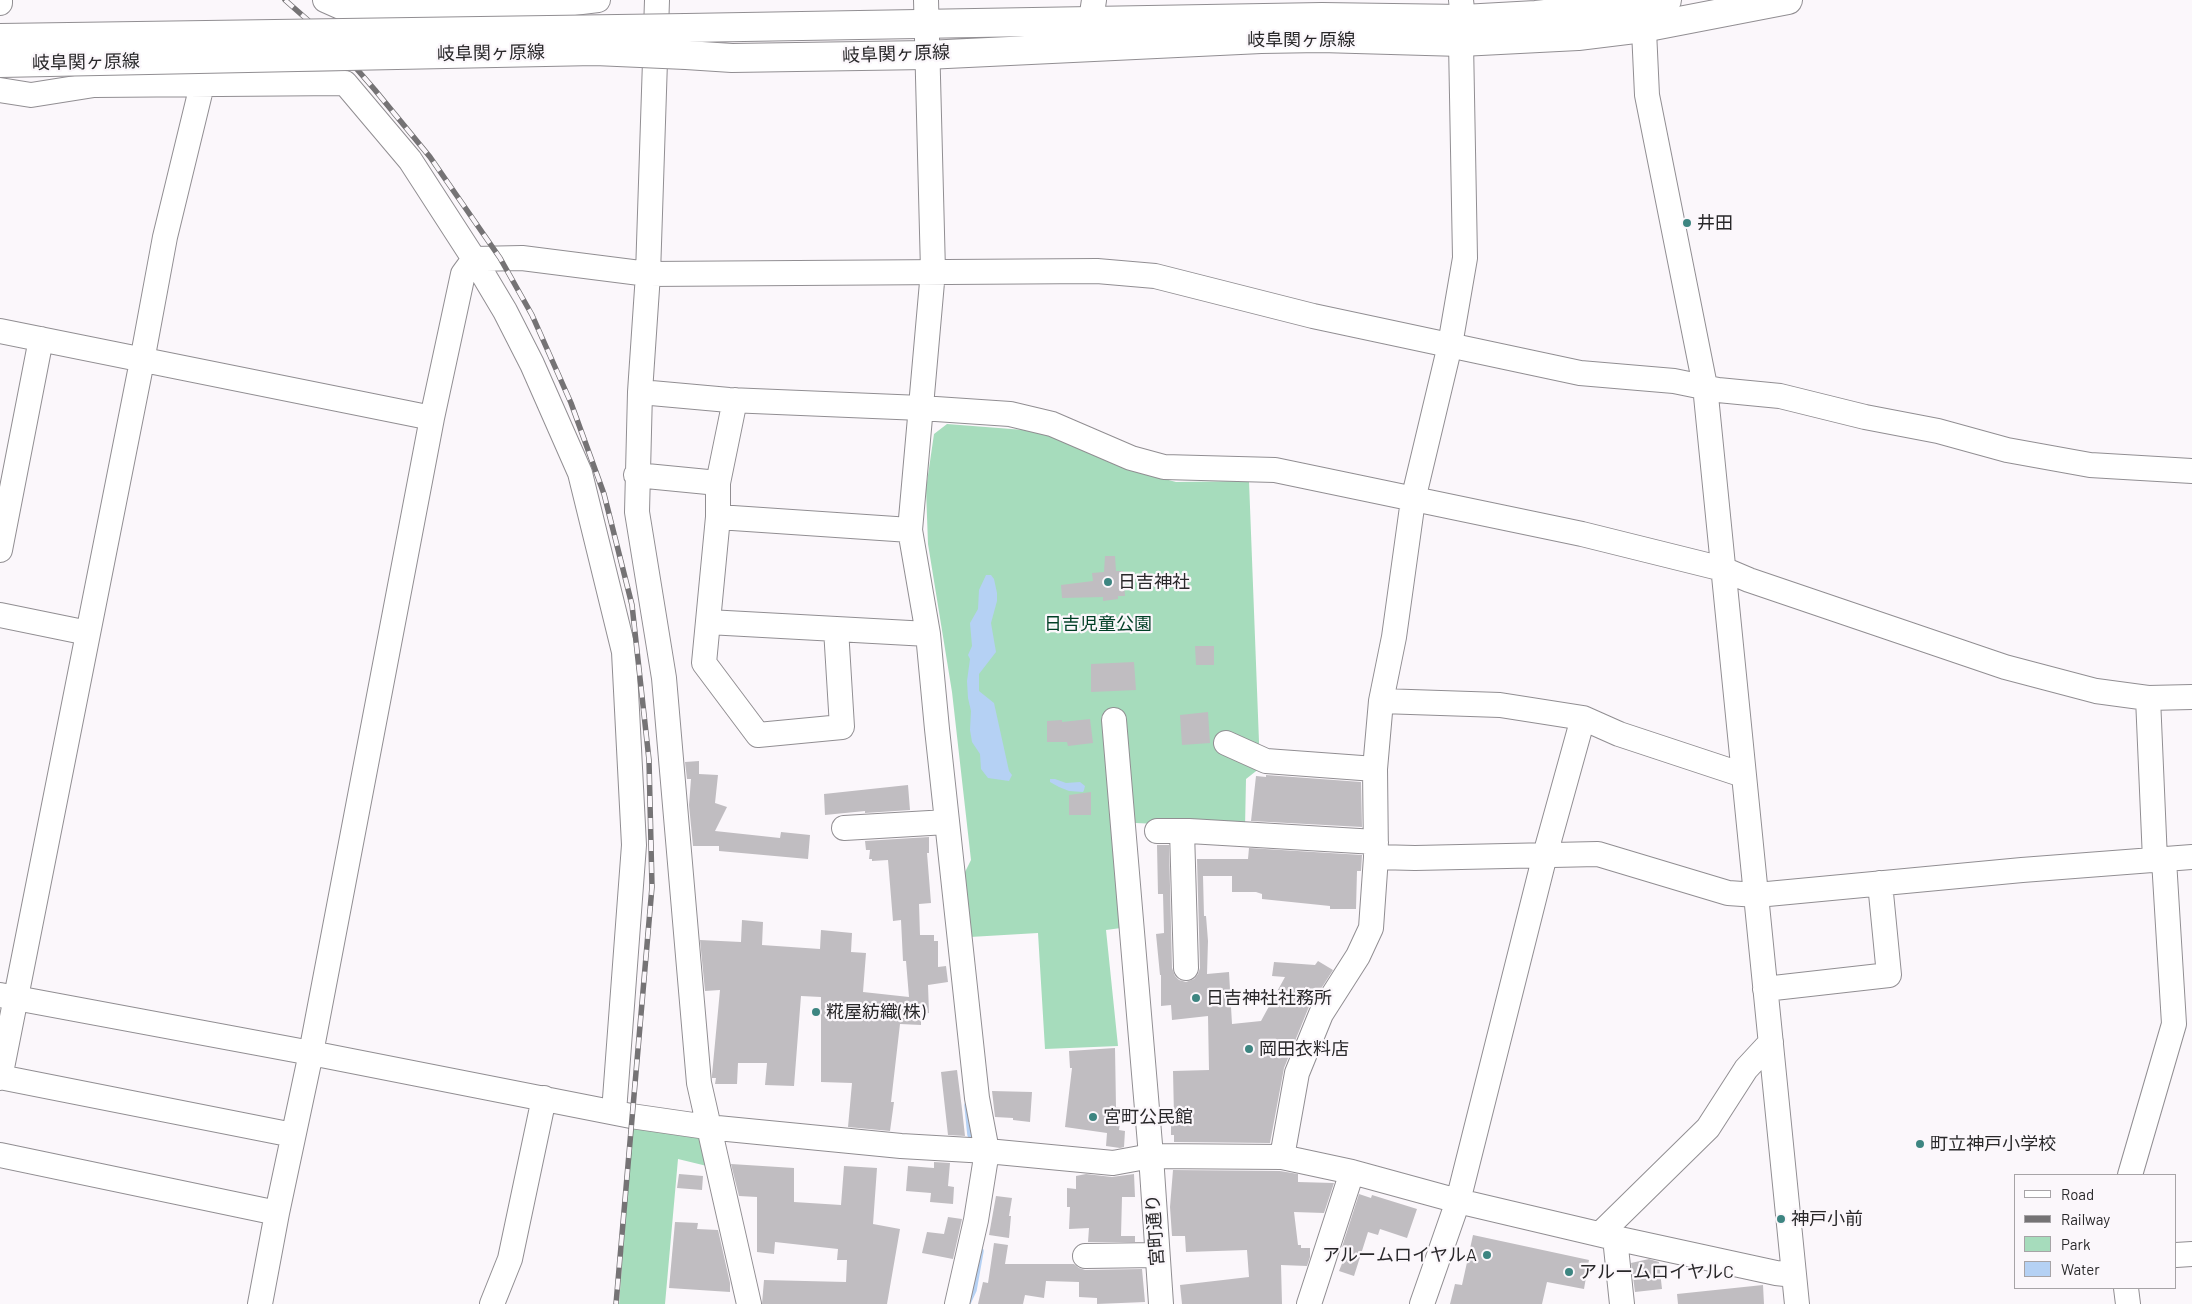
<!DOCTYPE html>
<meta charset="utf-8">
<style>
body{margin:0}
#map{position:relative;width:2192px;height:1304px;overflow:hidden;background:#fbf7fb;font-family:Barlow,sans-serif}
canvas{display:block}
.legend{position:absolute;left:2014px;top:1174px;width:162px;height:115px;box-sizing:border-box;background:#fbf7fb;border:1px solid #a7a4a7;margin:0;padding:6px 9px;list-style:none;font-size:15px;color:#29282a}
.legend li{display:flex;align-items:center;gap:10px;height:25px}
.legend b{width:25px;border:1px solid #a7a4a7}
</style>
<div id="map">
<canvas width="2192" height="1304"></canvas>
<ul class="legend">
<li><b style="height:6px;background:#fff"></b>Road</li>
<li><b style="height:6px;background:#757375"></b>Railway</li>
<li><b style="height:14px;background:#a6dcbc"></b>Park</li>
<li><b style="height:14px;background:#b5d1f4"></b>Water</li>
</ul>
</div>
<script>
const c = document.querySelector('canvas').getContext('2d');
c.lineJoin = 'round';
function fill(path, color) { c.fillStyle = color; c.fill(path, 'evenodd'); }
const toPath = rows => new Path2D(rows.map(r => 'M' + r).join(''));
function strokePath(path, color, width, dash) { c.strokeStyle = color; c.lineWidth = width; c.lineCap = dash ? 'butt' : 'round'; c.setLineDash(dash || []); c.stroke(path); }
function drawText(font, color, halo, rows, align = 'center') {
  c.font = font + ' Barlow,"Noto Sans JP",sans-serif'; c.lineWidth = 4.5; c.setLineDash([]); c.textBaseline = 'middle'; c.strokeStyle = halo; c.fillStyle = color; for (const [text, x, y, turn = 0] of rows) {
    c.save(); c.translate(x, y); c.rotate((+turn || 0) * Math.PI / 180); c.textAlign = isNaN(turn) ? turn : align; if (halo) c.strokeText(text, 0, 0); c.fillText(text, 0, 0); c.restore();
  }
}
fill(toPath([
 [947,424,1037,431,1135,471,1176,482,1249,481,1260,768,1246,779,1245,828,1114,822,1121,928,1106,930,1118,1046,1045,1049,1038,933,970,937,962,878,971,860,952,692,928,544,926,489,934,434],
 [633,1121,706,1132,711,1167,678,1159,665,1304,619,1304]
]), '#a6dcbc');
fill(toPath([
 [986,575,991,575,994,579,997,593,997,601,991,623,996,652,979,674,979,691,994,703,1009,771,1012,775,1009,781,988,778,981,769,980,754,972,742,970,730,971,711,968,698,967,681,970,659,968,655,972,646,970,623,978,609,979,590],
 [1050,779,1055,779,1066,783,1080,782,1085,786,1084,790,1083,792,1069,791,1059,787,1050,782]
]), '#b5d1f4');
strokePath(toPath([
 [967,1105,970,1135],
 [968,1303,974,1290,981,1251]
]), '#b5d1f4', 5.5);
fill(toPath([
 [1105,556,1115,556,1116,571,1123,571,1125,596,1118,596,1118,599,1103,601,1103,597,1062,598,1061,585,1093,581,1092,573,1104,572],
 [1195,646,1214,646,1214,665,1196,665],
 [1134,662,1136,690,1091,692,1091,664],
 [1208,712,1210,743,1182,745,1180,715],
 [1090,719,1093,743,1068,746,1067,742,1047,742,1047,721,1062,720,1062,722],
 [699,761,699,774,718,775,715,803,727,807,715,831,780,838,781,832,810,835,808,859,719,851,719,846,693,846,689,805,691,779,687,779,685,762],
 [1266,775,1361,782,1362,827,1251,821,1256,776,1266,777],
 [908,785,910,810,865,813,865,811,825,815,824,794],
 [1091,792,1091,815,1069,815,1069,795],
 [929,837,929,853,927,853,931,903,919,904,920,935,934,935,934,941,938,941,938,967,946,966,948,982,928,985,929,1013,921,1014,921,1025,900,1024,891,1102,894,1102,890,1131,848,1127,852,1083,821,1082,821,997,801,996,794,1086,765,1085,767,1063,738,1063,737,1084,715,1084,716,1078,712,1078,712,1075,720,990,705,991,700,940,741,942,742,920,763,922,762,945,820,949,821,930,852,933,851,952,866,953,863,992,909,997,906,961,903,961,901,920,893,921,888,860,872,861,872,859,869,859,870,850,866,850,865,841],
 [1157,845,1169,845,1172,968,1175,976,1179,980,1186,982,1194,979,1198,974,1200,968,1197,859,1248,859,1249,848,1362,855,1361,871,1357,871,1356,909,1330,909,1330,906,1262,899,1262,894,1256,892,1232,892,1232,876,1203,876,1204,916,1206,916,1208,941,1207,974,1229,972,1232,1024,1261,1021,1285,977,1272,976,1274,962,1315,965,1318,961,1333,970,1308,1009,1284,1068,1270,1143,1174,1142,1174,1135,1171,1135,1171,1116,1174,1116,1173,1071,1209,1070,1208,1016,1172,1020,1171,1005,1161,1006,1161,975,1160,975,1156,934,1164,933,1163,894,1158,894],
 [1115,1048,1116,1107,1122,1108,1119,1130,1125,1131,1124,1147,1120,1148,1106,1146,1107,1133,1065,1127,1072,1068,1070,1068,1069,1051],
 [957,1070,962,1109,965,1136,948,1135,941,1072],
 [992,1091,1032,1092,1030,1122,1013,1120,1013,1118,995,1117],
 [934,1162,950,1163,948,1186,954,1187,953,1204,930,1202,931,1193,906,1191,908,1166,934,1168],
 [731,1164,794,1168,794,1202,841,1205,844,1166,877,1168,873,1224,900,1229,887,1304,762,1304,764,1280,846,1282,847,1260,837,1260,838,1249,775,1242,774,1254,757,1252,757,1197,739,1196],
 [1173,1170,1280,1171,1298,1174,1298,1182,1334,1183,1324,1213,1294,1212,1298,1245,1301,1245,1301,1248,1310,1248,1310,1257,1307,1266,1281,1265,1282,1304,1182,1304,1180,1285,1249,1277,1247,1250,1186,1252,1185,1236,1172,1236,1170,1207],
 [679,1174,703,1176,702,1190,677,1188],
 [1086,1174,1112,1177,1134,1174,1135,1197,1122,1197,1121,1236,1135,1236,1135,1242,1088,1242,1089,1228,1069,1229,1070,1207,1067,1207,1067,1188,1076,1189,1076,1176],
 [1359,1194,1371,1198,1372,1195,1417,1209,1407,1238,1380,1229,1378,1235,1368,1232,1354,1276,1339,1271,1348,1249,1342,1247],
 [996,1196,1012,1198,1009,1216,1011,1216,1009,1238,989,1235],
 [948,1217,962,1219,953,1259,922,1253,927,1232,944,1234],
 [675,1222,698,1223,697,1229,718,1230,730,1283,730,1292,669,1288],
 [1473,1235,1589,1260,1584,1289,1547,1282,1542,1304,1450,1304,1455,1284,1462,1285],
 [994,1243,1008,1245,1005,1264,1074,1264,1079,1268,1085,1270,1142,1269,1145,1302,1097,1304,1097,1298,1079,1297,1079,1282,1046,1281,1044,1298,1025,1295,1023,1304,978,1304,983,1282,988,1283],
 [1649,1259,1659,1262,1662,1289,1635,1292,1631,1263],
 [1763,1285,1764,1304,1678,1304,1677,1294]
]), '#c0bdc1');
const minor = toPath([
 [325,0,343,8,549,6,598,0],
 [657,0,648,274,640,392,637,512,664,678,699,1083,749,1304],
 [926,0,933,271,910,530,928,634,937,729,977,1098,987,1151,976,1220,957,1304],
 [1461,0,1463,19],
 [0,3,0,0],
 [1643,9,1647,95,1705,386,1797,1304],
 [1091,20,1094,0],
 [0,90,31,95,94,85,345,83,410,160,474,259,505,311,532,364,580,473,624,652,634,845,614,1112],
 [474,259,522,258,648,274,1097,271,1155,276,1313,316,1580,373,1674,381,1718,390,1780,396,1865,417,1938,431,2007,450,2090,465,2192,471],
 [0,331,432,418],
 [640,392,729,400,921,408,1010,414,1052,424,1131,458,1164,467,1275,470,1582,534,1723,569,1749,580,2005,667,2096,691,2148,698,2192,697],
 [735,400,718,483,718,517,704,663,758,735,842,727,836,629],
 [636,475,718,483],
 [718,517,910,530],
 [0,550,41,339],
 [0,615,88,633],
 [708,622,928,634],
 [2148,698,2155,860],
 [1381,701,1500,705,1583,718,1619,734,1743,775],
 [1114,720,1151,1156,1161,1304],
 [1226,743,1266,761,1375,769],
 [844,828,947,822],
 [1157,831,1189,831,1376,842],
 [1182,831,1186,968],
 [1376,857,1415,858,1598,854,1728,893,1757,895,2022,870,2192,857],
 [1765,989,1889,975,1880,883],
 [0,995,311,1053,631,1116,707,1127,901,1146,987,1151,1113,1163,1151,1156,1282,1157,1352,1172,1458,1201,1615,1238,1776,1273,1794,1275],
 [0,1077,293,1135],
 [0,1078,142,361,165,237,202,85],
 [0,1155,277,1213],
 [1282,1157,1297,1073,1321,1014,1358,956,1371,928,1376,857,1375,769,1381,701,1394,637,1413,500,1450,345,1465,258,1461,42],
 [2130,1175,2174,1024,2164,860],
 [1600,1234,1708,1128,1746,1069,1771,1042],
 [1615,1238,1622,1304],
 [2176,1255,2192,1254],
 [1085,1256,1157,1255],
 [2126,1288,2128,1304],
 [260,1304,277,1213,311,1053,432,418,463,274,474,259],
 [492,1304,510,1259,544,1098],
 [1309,1304,1352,1172],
 [1422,1304,1458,1201,1545,855,1583,718]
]);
const major = toPath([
 [686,28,1322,17,1463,19,1536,15,1667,0],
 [686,55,732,58,926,55,1261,39,1321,38,1461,42,1578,36,1643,28,1788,0]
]);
strokePath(minor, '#918e92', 26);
strokePath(major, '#918e92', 30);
strokePath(minor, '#fff', 24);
strokePath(major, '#fff', 28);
const rail = toPath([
 [285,0,336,45,375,90,430,157,500,258,532,315,571,403,604,494,632,605,649,760,652,887,616,1304]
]);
strokePath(rail, '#757375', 5.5);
strokePath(rail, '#fbf7fb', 4, [11]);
const majorBridge = toPath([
 [0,38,686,28],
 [0,63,595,51,686,55]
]);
strokePath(majorBridge, '#918e92', 30, []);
strokePath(majorBridge, '#fff', 28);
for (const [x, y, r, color] of [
 [1687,223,5,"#3d8581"],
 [1108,582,5,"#3d8581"],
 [1196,998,5,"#3d8581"],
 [816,1012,5,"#3d8581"],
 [1249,1049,5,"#3d8581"],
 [1093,1117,5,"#3d8581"],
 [1920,1144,5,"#3d8581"],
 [1781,1219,5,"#3d8581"],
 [1487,1255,5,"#3d8581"],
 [1569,1272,5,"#3d8581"]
]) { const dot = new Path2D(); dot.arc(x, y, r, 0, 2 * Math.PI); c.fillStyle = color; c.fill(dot); strokePath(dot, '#fbf7fb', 2); }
drawText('18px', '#29282a', '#fbf7fb', [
 ["岐阜関ヶ原線",1301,40],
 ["岐阜関ヶ原線",491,53,-1],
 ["岐阜関ヶ原線",896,54,-2],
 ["岐阜関ヶ原線",86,62,-1],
 ["宮町通り",1155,1230,-94]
]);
drawText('18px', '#29282a', '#fbf7fb', [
 ["井田",1697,223],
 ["日吉神社",1118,582],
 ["日吉神社社務所",1206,998],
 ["糀屋紡織(株)",826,1012],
 ["岡田衣料店",1259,1049],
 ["宮町公民館",1103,1117],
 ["町立神戸小学校",1930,1144],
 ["神戸小前",1791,1219],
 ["アルームロイヤルA",1477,1255,"right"],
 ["アルームロイヤルC",1579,1272]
], 'left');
drawText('18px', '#003f25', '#fbf7fb', [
 ["日吉児童公園",1098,624]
]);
</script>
